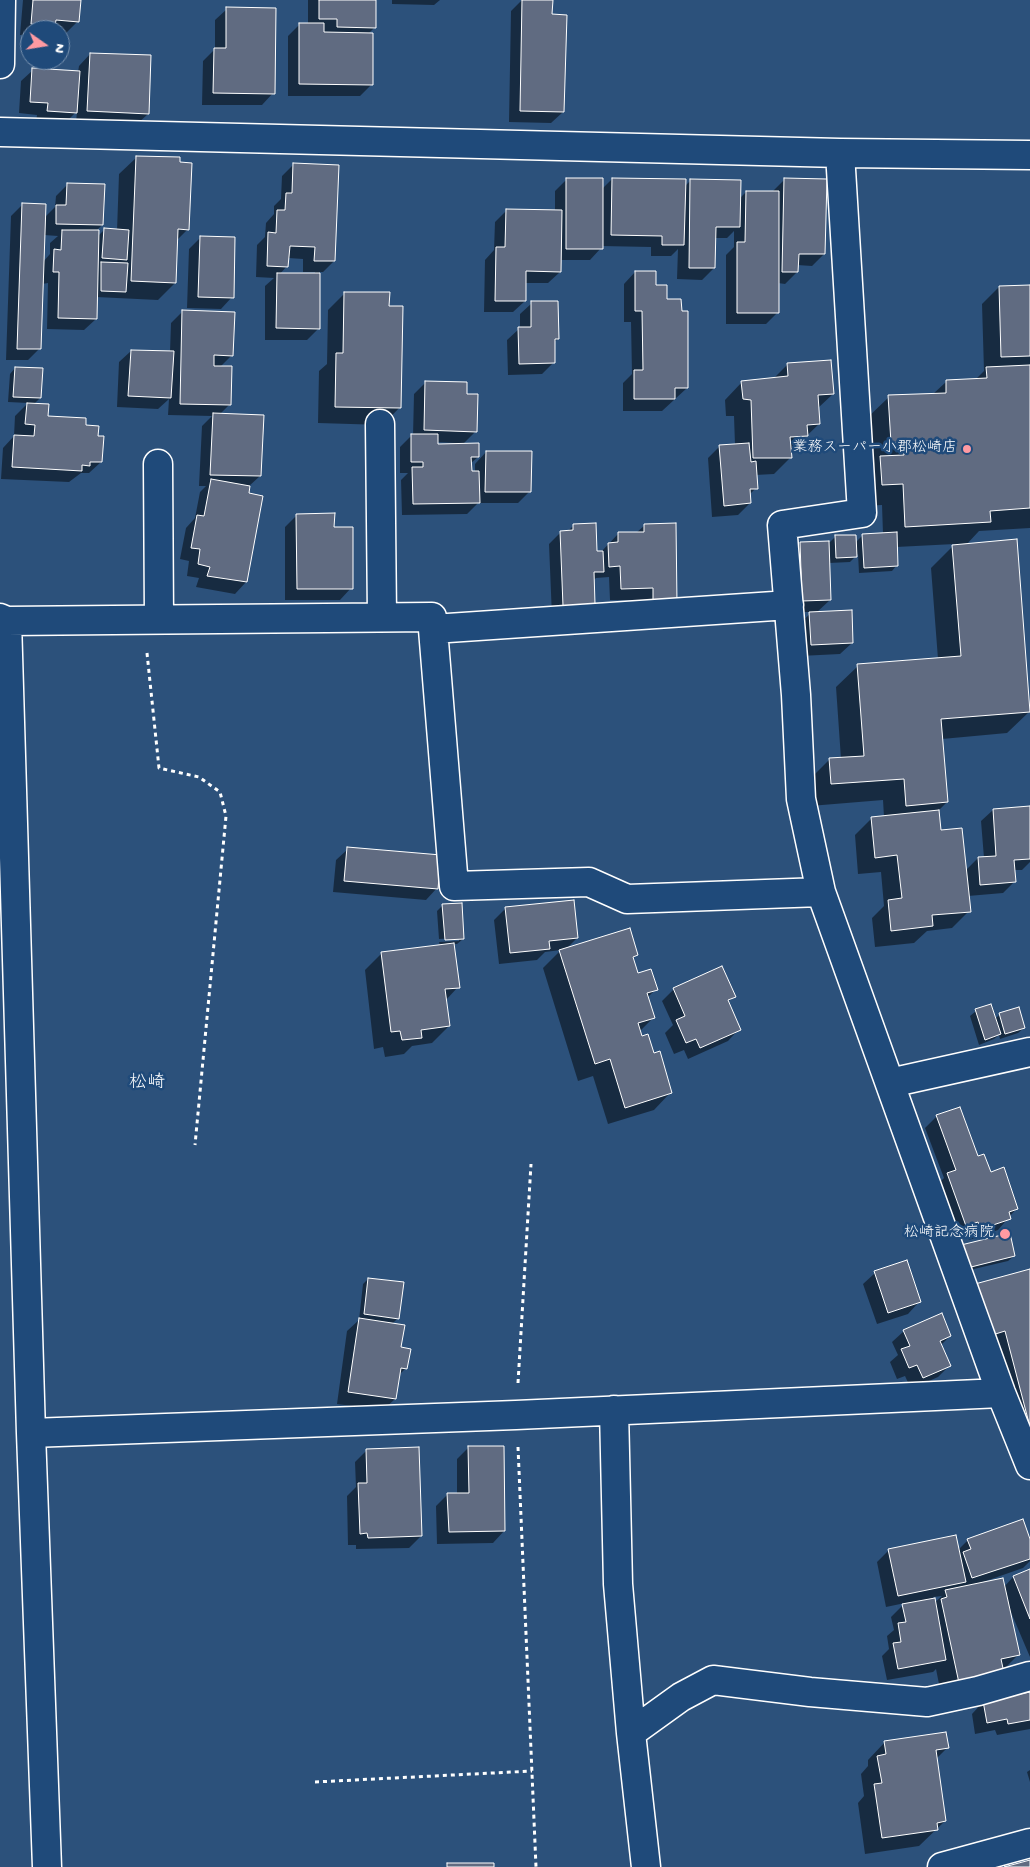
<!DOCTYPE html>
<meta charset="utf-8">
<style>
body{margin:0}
#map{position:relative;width:1030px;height:1867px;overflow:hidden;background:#2c517b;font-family:"Gochi Hand",sans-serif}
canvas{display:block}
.north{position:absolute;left:20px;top:20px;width:50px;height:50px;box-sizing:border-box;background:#1f4a7a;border:1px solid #7992af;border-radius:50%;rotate:103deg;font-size:14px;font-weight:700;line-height:20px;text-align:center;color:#fff}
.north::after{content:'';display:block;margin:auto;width:18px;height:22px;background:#ff9aa2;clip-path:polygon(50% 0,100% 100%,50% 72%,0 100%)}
</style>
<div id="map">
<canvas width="1030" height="1867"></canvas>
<div class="north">N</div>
</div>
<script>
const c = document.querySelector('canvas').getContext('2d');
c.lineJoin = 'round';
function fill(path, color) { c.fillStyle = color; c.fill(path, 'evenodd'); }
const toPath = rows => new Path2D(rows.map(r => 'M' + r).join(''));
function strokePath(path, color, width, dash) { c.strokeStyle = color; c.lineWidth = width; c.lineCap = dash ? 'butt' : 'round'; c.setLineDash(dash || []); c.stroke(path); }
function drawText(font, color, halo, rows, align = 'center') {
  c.font = font + ' "Gochi Hand","Klee One",sans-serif'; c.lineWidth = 5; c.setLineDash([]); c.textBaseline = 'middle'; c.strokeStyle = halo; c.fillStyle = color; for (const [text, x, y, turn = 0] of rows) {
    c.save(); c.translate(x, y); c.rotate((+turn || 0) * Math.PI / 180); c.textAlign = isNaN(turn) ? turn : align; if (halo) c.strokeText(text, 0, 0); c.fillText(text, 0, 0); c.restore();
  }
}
fill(toPath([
 [23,0,79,0,78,21,66,33,60,33,60,30,30,30,30,36,20,35],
 [308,0,375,0,375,27,368,34,371,85,360,96,288,96,288,36,300,24,308,24],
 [392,0,440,0,434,5,392,4],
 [522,0,552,0,551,16,563,112,551,123,509,122,511,11],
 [227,9,273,93,262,105,202,105,203,61,215,49,215,20],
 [90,54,148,114,136,125,76,123,77,111,64,124,36,122,37,115,19,113,21,81,33,70,78,72,79,66],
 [137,157,188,229,176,241,175,283,158,300,96,297,96,319,84,330,47,329,48,283,42,284,40,348,28,360,6,360,11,216,23,204,44,218,55,207,56,196,68,184,102,225,95,232,98,236,104,230,117,231,119,174],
 [44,235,58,236,50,243,50,254,43,262],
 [293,165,334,261,323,272,319,272,319,328,307,340,265,340,265,286,274,278,256,277,257,245,265,237,266,223,274,214,274,206,281,199,282,176],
 [288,258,303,259,303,272,315,272,315,275,279,275,287,266],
 [567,179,602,189,612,179,684,187,691,180,739,199,746,192,773,191,785,179,824,254,812,266,797,265,797,272,785,284,778,283,778,312,766,324,726,324,726,255,734,247,734,231,727,238,715,238,714,268,702,280,677,279,678,249,671,256,651,256,651,247,601,246,601,248,590,260,560,260,560,272,548,283,525,283,525,301,513,312,484,312,485,260,494,250,495,222,507,210,555,211,555,191],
 [201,237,232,297,221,309,187,308,189,249],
 [635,272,655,286,666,301,687,388,662,411,623,411,623,383,632,374,631,322,624,322,624,284],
 [1030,286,1030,528,979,531,966,545,1029,712,1007,733,942,739,947,802,938,811,939,832,965,871,978,858,984,858,981,821,993,810,1030,807,1030,862,1022,870,1014,870,1015,881,1003,893,968,896,969,911,952,928,927,931,914,943,875,947,872,918,884,906,881,872,858,874,855,835,872,818,884,817,883,800,810,806,808,781,830,759,841,759,836,687,858,666,938,659,931,568,955,544,896,547,897,565,892,571,859,573,858,554,850,562,829,563,830,600,816,613,852,643,840,654,800,656,798,625,812,612,791,612,789,555,801,543,830,542,835,537,855,543,863,535,883,534,882,505,860,506,859,479,874,464,870,464,867,418,889,397,933,394,946,382,975,380,984,371,982,304,999,287],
 [345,293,388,307,400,407,383,425,318,423,319,371,327,364,328,310],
 [532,303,558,339,554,342,554,362,542,374,508,375,507,340,520,328,520,314],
 [182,312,232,355,220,367,230,404,219,415,260,476,248,487,246,582,235,594,196,587,199,578,187,576,189,561,180,559,186,528,195,518,200,492,206,486,199,486,202,426,212,416,168,415,169,399,158,409,117,407,119,362,131,351,170,352,171,323],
 [788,364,833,394,818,408,819,424,790,452,791,457,774,474,755,475,756,488,749,495,750,503,738,515,712,517,708,458,719,447,735,445,734,416,726,416,725,400,742,382,773,379],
 [15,368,40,398,33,405,47,417,85,426,97,437,101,462,89,473,81,473,69,482,1,479,3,448,14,436,15,416,28,403,8,402,10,374],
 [426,382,466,396,476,431,462,445,478,457,470,464,470,473,475,472,475,464,486,452,530,491,518,503,478,503,467,514,402,515,401,480,408,473,400,473,400,447,411,436,413,436,414,394],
 [437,442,455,443,455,445,437,445],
 [297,515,333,528,351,588,340,600,285,600,285,527],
 [645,525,676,602,642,614,641,600,610,600,609,577,596,578,593,581,594,604,582,615,552,617,549,544,561,532,567,532,573,526,596,553,600,553,618,534,636,533],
 [348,849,437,888,426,900,333,892,336,860],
 [443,905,463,939,457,944,453,944,458,987,446,1000,449,1026,432,1043,412,1046,404,1054,385,1057,383,1047,374,1049,365,970,382,953,440,946,439,942,459,941,459,938,439,939,437,911],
 [505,909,577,938,565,950,636,955,633,959,637,974,656,989,647,998,653,1018,640,1031,671,1092,654,1110,608,1124,593,1076,578,1081,543,968,561,950,545,952,537,960,499,964,494,920],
 [674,989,734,996,727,1003,739,1029,728,1041,688,1059,684,1050,674,1054,665,1033,673,1025,662,1001],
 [976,1011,995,1019,1000,1014,1024,1028,1018,1033,1000,1039,999,1035,994,1039,979,1045,970,1016],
 [937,1116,977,1157,1017,1208,998,1230,969,1240,966,1232,955,1237,936,1186,944,1178,925,1128],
 [1009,1235,1014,1256,1008,1261,961,1272],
 [1030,1270,1030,1441,972,1352],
 [875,1273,919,1302,908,1314,877,1324,863,1284],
 [368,1279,398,1318,391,1325,406,1368,398,1376,395,1399,383,1410,337,1404,347,1331,359,1320,363,1284],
 [904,1331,950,1336,941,1345,949,1366,938,1377,911,1389,905,1376,897,1379,890,1362,898,1355,892,1342],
 [468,1448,504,1531,493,1543,437,1544,436,1506,448,1494,457,1494,457,1459],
 [367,1450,421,1536,409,1548,356,1549,356,1545,348,1545,347,1496,356,1487,355,1462],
 [968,1540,1030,1542,1030,1561,1023,1568,983,1582,983,1584,1004,1587,1013,1577,1030,1571,1030,1657,1010,1610,1009,1610,1018,1655,1002,1671,942,1699,936,1669,933,1672,887,1680,882,1656,889,1649,887,1636,894,1630,891,1617,905,1603,886,1607,877,1562,889,1550,958,1550],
 [942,1596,934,1603,933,1597],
 [1030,1693,1030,1729,997,1735,995,1730,975,1734,972,1714,983,1702],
 [885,1742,947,1748,936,1759,945,1821,919,1846,865,1854,858,1803,864,1796,861,1774,868,1766,868,1760],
 [1030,1770,1030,1782,1027,1772]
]), '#0007');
const building = toPath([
 [33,0,81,0,79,22,56,20,55,26,31,24,33,0],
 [319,0,376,0,376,28,337,27,337,19,319,19,319,0],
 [522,0,553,0,552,14,567,15,564,112,520,111,522,0],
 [226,7,276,8,275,94,213,93,214,48,226,48,226,7],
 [299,23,324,23,324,32,373,33,373,85,299,84,299,23],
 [90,53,151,55,149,114,87,111,90,53],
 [32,68,80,71,77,113,47,111,48,103,30,102,32,68],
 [136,156,180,157,180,162,192,163,189,230,178,229,176,283,131,281,136,156],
 [293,163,339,165,335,261,314,261,315,247,290,246,288,267,267,266,268,232,276,233,277,210,285,210,286,193,292,193,293,163],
 [566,178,603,178,603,249,566,249,566,178],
 [612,178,686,179,684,245,662,245,662,236,611,235,612,178],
 [784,178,827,179,825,254,799,254,798,272,782,272,784,178],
 [690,179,741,180,740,227,716,227,715,268,689,268,690,179],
 [67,183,105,184,103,225,56,224,56,205,66,205,67,183],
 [746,191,779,191,779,313,737,313,737,242,745,242,746,191],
 [22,203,46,204,41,349,17,349,22,203],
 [506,209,562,210,561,272,526,271,526,301,495,301,496,247,505,247,506,209],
 [104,228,129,230,127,260,102,258,104,228],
 [62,230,99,230,97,319,58,318,59,272,53,272,54,249,61,250,62,230],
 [200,236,235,237,234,298,198,297,200,236],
 [101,262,128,263,126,292,101,291,101,262],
 [635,271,656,271,656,285,667,285,667,299,681,299,682,311,688,311,688,388,675,388,675,399,634,399,634,370,643,370,642,311,635,311,635,271],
 [277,273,320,273,320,329,276,328,277,273],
 [1030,285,1030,356,1001,357,999,286,1030,285],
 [344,292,390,292,389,306,403,306,401,408,335,407,336,353,343,353,344,292],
 [531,301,558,301,559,339,555,339,555,363,519,364,518,327,531,327,531,301],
 [182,310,235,312,233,356,214,355,214,366,232,366,231,405,180,404,182,310],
 [131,350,174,351,171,398,128,396,131,350],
 [831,360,834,394,818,395,820,424,807,425,808,436,790,437,792,458,753,458,751,400,743,399,741,381,788,376,787,363,831,360],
 [1030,365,1030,508,990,511,991,522,905,527,903,484,882,485,880,456,904,455,903,442,891,443,888,395,946,393,946,380,987,378,986,367,1030,365],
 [15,367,43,368,41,398,13,397,15,367],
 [425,381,467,382,467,394,478,394,477,432,424,430,425,381],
 [27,403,49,404,48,416,86,418,86,425,99,426,98,436,104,436,102,462,90,462,90,466,82,465,82,471,12,467,14,435,34,436,35,425,25,424,27,403],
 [213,413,264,415,261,476,210,475,213,413],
 [411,434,438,434,438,444,479,443,479,457,471,457,472,471,479,471,480,503,413,504,412,467,423,467,423,462,411,462,411,434],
 [749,443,751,462,756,461,758,489,750,489,751,503,724,506,719,445,749,443],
 [486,451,532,451,531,492,485,492,486,451],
 [211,479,250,486,249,493,263,496,247,582,207,576,210,567,198,564,200,549,191,548,197,515,204,516,211,479],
 [335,513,334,527,353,527,353,589,297,589,296,514,335,513],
 [596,523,597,551,603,551,604,572,594,572,595,604,563,606,560,531,573,530,573,524,596,523],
 [676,523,677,603,653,603,653,588,621,589,620,566,609,567,608,543,618,542,618,532,644,532,644,524,676,523],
 [897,532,898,566,864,568,862,534,897,532],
 [835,535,856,535,857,557,836,558,835,535],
 [1017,539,1030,712,941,719,948,802,906,806,904,779,831,784,829,758,864,756,857,664,961,656,952,545,1017,539],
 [829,541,831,600,802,601,800,542,829,541],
 [852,610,853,643,811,645,809,612,852,610],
 [1030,806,1030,859,1014,860,1016,882,980,885,978,857,996,856,993,809,1030,806],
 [939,810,941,830,962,828,971,912,932,915,933,926,891,931,888,900,902,898,897,855,875,858,871,817,939,810],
 [347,847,441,855,438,889,344,881,347,847],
 [574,900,578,938,549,941,550,949,510,953,505,907,574,900],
 [462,903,464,939,445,940,442,904,462,903],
 [630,928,638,955,633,957,638,973,651,969,658,990,647,993,655,1018,638,1023,642,1036,648,1034,654,1053,660,1051,672,1093,625,1108,610,1059,595,1064,559,950,630,928],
 [454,943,460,988,445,989,450,1026,421,1030,422,1038,402,1040,400,1031,391,1032,381,952,454,943],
 [722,966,736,997,728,1000,741,1030,700,1048,696,1039,686,1043,676,1020,685,1016,673,988,722,966],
 [991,1004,1001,1034,985,1040,975,1009,991,1004],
 [1019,1007,1025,1028,1005,1034,999,1013,1019,1007],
 [960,1107,978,1156,984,1154,991,1172,1004,1167,1018,1209,1009,1212,1011,1219,981,1229,978,1222,966,1226,947,1173,956,1170,936,1115,960,1107],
 [1010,1233,1015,1256,967,1268,961,1245,1010,1233],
 [907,1260,921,1302,888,1313,874,1271,907,1260],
 [1030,1269,1030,1427,1005,1331,989,1336,975,1284,1030,1269],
 [368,1278,404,1282,399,1319,364,1314,368,1278],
 [942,1313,951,1336,940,1341,951,1366,923,1378,917,1365,909,1368,901,1349,910,1346,903,1330,942,1313],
 [359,1318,405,1325,401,1347,411,1349,407,1369,401,1368,396,1399,348,1392,359,1318],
 [468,1446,504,1446,505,1531,449,1532,447,1493,469,1493,468,1446],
 [419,1447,422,1536,368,1538,367,1533,360,1534,358,1483,367,1483,366,1449,419,1447],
 [1023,1519,1030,1539,1030,1559,972,1578,963,1552,971,1549,967,1539,1023,1519],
 [956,1535,966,1582,898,1596,888,1549,956,1535],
 [1030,1569,1030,1619,1013,1576,1030,1569],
 [1003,1578,1020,1655,1001,1659,1004,1673,959,1683,941,1599,947,1597,945,1590,1003,1578],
 [935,1598,946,1660,898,1669,893,1643,901,1642,898,1623,906,1622,902,1604,935,1598],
 [1030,1692,1030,1720,1008,1724,1007,1719,987,1723,983,1701,1030,1692],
 [946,1732,949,1748,936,1750,946,1821,937,1823,938,1830,882,1838,874,1784,882,1783,877,1756,886,1754,884,1741,946,1732],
 [1030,1860,1030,1867,1004,1867,1030,1860],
 [447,1863,494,1863,494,1867,447,1867,447,1863]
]);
fill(building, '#606b81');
strokePath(building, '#fff', 1);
const minor = toPath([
 [0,64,1,0],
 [0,132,840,153,1030,155],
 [840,153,862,513,782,525,796,695,801,799,821,892,1001,1393,1030,1465],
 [380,424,382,617],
 [158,464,159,619],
 [0,618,7,621,432,617,454,886,589,882,627,899,821,892],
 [7,621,31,1433,47,1867],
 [433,629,789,605],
 [890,1083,1030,1052],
 [614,1410,618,1584,631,1733,646,1867],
 [31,1433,516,1415,1001,1393],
 [631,1733,681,1697,713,1680,810,1692,927,1702,978,1691,1030,1676],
 [942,1867,1030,1843]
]);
strokePath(minor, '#fff', 31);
strokePath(toPath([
 [147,653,159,768,199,777,220,792,226,816,195,1145],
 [518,1383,531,1164],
 [518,1447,536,1867],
 [315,1782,532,1771]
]), '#fff', 3, [4, 4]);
strokePath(minor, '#1f4a7a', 28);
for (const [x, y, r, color] of [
 [967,449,5,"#ff9aa2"],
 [1005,1234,6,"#ff9aa2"]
]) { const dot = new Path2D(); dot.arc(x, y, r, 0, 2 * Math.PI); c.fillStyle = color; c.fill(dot); strokePath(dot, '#1f4a7a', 2); }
drawText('15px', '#fff', '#1f4a7a', [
 ["業務スーパー小郡松崎店",957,449],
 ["松崎記念病院",994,1234]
], 'right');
drawText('18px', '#fff', '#1f4a7a', [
 ["松崎",147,1084]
]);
</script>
